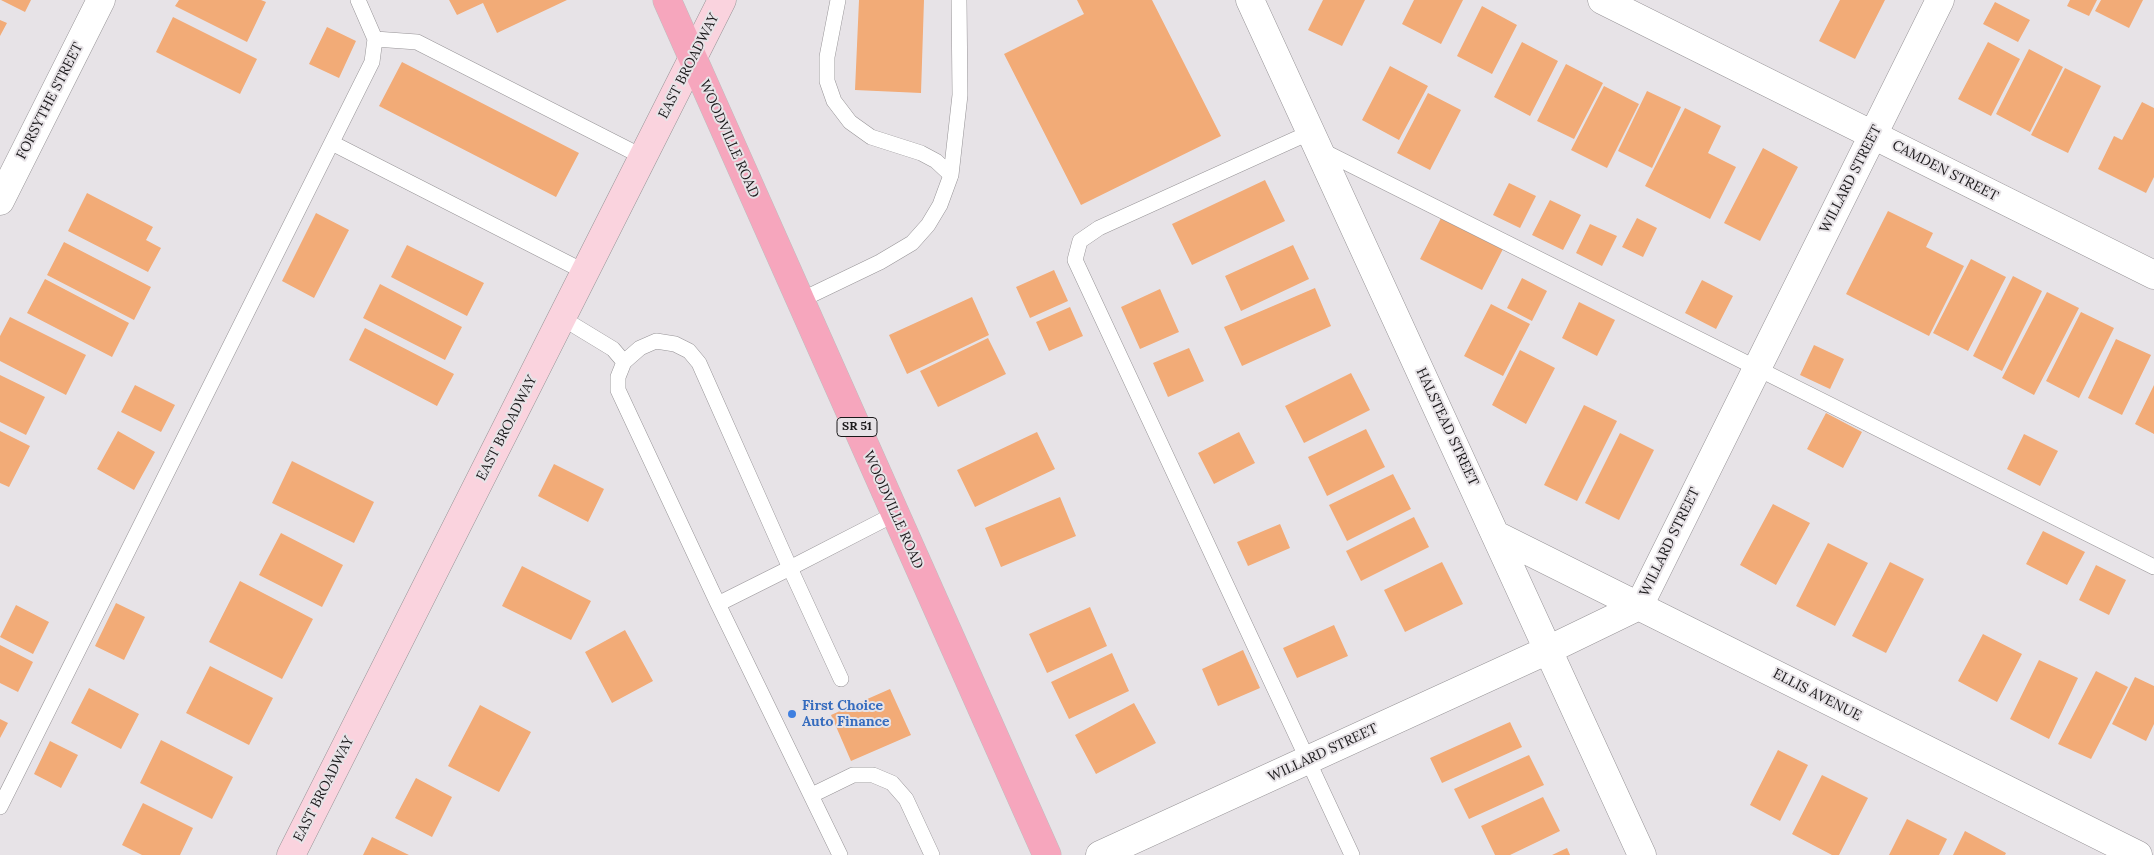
<!DOCTYPE html>
<style>
body{margin:0}
canvas{display:block;background:#e7e3e7}
</style>
<canvas width="2154" height="855"></canvas>
<script>
const c = document.querySelector('canvas').getContext('2d');
c.lineJoin = 'round';
function fill(path, color) { c.fillStyle = color; c.fill(path, 'evenodd'); }
const toPath = rows => new Path2D(rows.map(r => 'M' + r).join(''));
function strokePath(path, color, width, dash) { c.strokeStyle = color; c.lineWidth = width; c.lineCap = dash ? 'butt' : 'round'; c.setLineDash(dash || []); c.stroke(path); }
function drawText(font, color, halo, rows, align = 'center') {
  c.font = font + ' Lora,serif'; c.lineWidth = 4; c.setLineDash([]); c.textBaseline = 'middle'; c.strokeStyle = halo; c.fillStyle = color; for (const [text, x, y, turn = 0] of rows) {
    c.save(); c.translate(x, y); c.rotate((+turn || 0) * Math.PI / 180); c.textAlign = isNaN(turn) ? turn : align; if (halo) c.strokeText(text, 0, 0); c.fillText(text, 0, 0); c.restore();
  }
}
fill(toPath([
 [1,0,31,0,25,12],
 [179,0,261,0,266,2,247,42,175,6],
 [449,0,567,0,497,33,483,3,457,15],
 [859,0,924,0,921,93,855,90],
 [1077,0,1152,0,1221,136,1081,205,1004,54,1084,14],
 [1323,0,1365,0,1342,46,1308,30],
 [1414,0,1463,0,1441,44,1402,24],
 [1840,0,1885,0,1855,59,1819,41],
 [2070,0,2097,0,2089,16,2067,6],
 [2101,0,2143,0,2129,28,2095,11],
 [1995,2,2030,20,2018,42,1983,24],
 [1482,6,1517,25,1492,74,1457,56],
 [173,17,257,59,240,94,156,52],
 [0,20,7,23,0,36],
 [327,27,356,41,339,78,309,64],
 [1522,42,1558,61,1530,116,1494,97],
 [1988,42,2020,59,1991,116,1958,99],
 [2029,49,2063,67,2030,132,1996,114],
 [402,62,579,153,556,197,379,106],
 [1566,64,1603,83,1574,139,1537,121],
 [1390,66,1428,86,1399,140,1362,120],
 [2065,68,2101,86,2068,153,2031,135],
 [1604,86,1639,104,1607,168,1571,150],
 [1647,91,1681,107,1652,168,1618,151],
 [1428,93,1461,110,1430,170,1397,153],
 [2142,102,2154,108,2154,177,2146,193,2098,169,2114,136,2122,140],
 [1685,108,1721,126,1708,153,1736,167,1710,219,1645,186],
 [1763,148,1798,167,1760,241,1724,223],
 [1265,180,1285,221,1192,265,1172,224],
 [1509,183,1536,196,1520,228,1493,215],
 [87,193,153,227,146,240,161,248,148,272,68,231],
 [1550,200,1581,215,1563,250,1532,235],
 [1888,211,1933,233,1926,247,1964,266,1929,336,1846,294],
 [316,213,349,230,314,298,282,281],
 [1441,218,1503,249,1482,290,1420,259],
 [1637,218,1657,228,1643,257,1622,247],
 [1590,224,1617,236,1602,266,1576,253],
 [64,242,151,287,134,320,47,275],
 [407,245,484,283,467,316,391,277],
 [1293,245,1309,279,1241,311,1225,276],
 [1971,259,2006,277,1968,351,1933,333],
 [1054,270,1068,301,1030,318,1016,287],
 [2013,276,2042,291,2002,371,1973,356],
 [1522,278,1547,291,1532,321,1507,308],
 [45,279,129,323,112,357,27,313],
 [1702,280,1733,296,1716,329,1685,313],
 [380,284,462,327,445,360,363,318],
 [1315,288,1331,326,1242,366,1224,327],
 [1160,289,1179,332,1140,349,1121,307],
 [2047,292,2079,308,2034,395,2002,378],
 [972,297,989,335,907,374,889,335],
 [1579,302,1615,320,1597,356,1562,338],
 [1491,304,1530,324,1503,376,1464,356],
 [1070,307,1083,336,1049,351,1036,322],
 [2081,312,2114,328,2079,398,2046,381],
 [10,317,86,355,66,395,0,361,0,336],
 [365,328,454,374,437,406,349,360],
 [988,338,1006,374,938,407,920,371],
 [2116,339,2151,355,2122,415,2088,398],
 [1814,345,1844,359,1830,389,1800,375],
 [1189,348,1204,381,1168,397,1153,363],
 [1520,350,1555,368,1526,424,1492,405],
 [1351,373,1370,410,1304,443,1285,406],
 [0,375,45,397,26,435,0,422],
 [135,385,175,405,161,432,121,412],
 [2154,385,2154,434,2135,424],
 [1584,405,1617,421,1577,501,1544,485],
 [1826,413,1862,432,1843,468,1807,449],
 [1366,429,1385,467,1327,496,1308,457],
 [0,431,30,446,9,487,0,483],
 [118,431,155,452,134,490,97,469],
 [1037,432,1055,469,975,507,957,470],
 [1239,432,1255,463,1214,484,1198,453],
 [1620,433,1654,450,1619,520,1585,503],
 [2024,434,2058,451,2040,486,2007,469],
 [292,461,374,502,354,543,272,503],
 [554,464,604,489,588,522,538,496],
 [1393,474,1411,509,1347,541,1329,505],
 [1060,497,1076,536,1001,567,985,528],
 [1773,504,1810,523,1776,585,1740,565],
 [1414,517,1429,547,1361,581,1346,551],
 [1280,524,1290,548,1248,566,1237,542],
 [2043,531,2085,552,2067,585,2026,564],
 [281,533,343,565,322,607,259,575],
 [1828,543,1868,563,1835,626,1796,606],
 [1442,562,1463,604,1405,632,1384,590],
 [1890,562,1924,579,1886,653,1852,636],
 [2096,565,2126,580,2109,615,2079,600],
 [522,566,591,601,571,640,502,606],
 [240,581,313,619,282,679,209,642],
 [116,603,145,617,124,660,95,646],
 [16,605,49,622,33,654,0,637],
 [1090,607,1107,646,1047,673,1029,634],
 [1334,625,1348,656,1297,678,1283,648],
 [625,630,653,681,612,703,585,652],
 [1983,634,2022,654,1997,702,1958,681],
 [0,645,33,662,18,692,0,683],
 [1243,650,1260,688,1218,706,1202,669],
 [1112,653,1129,691,1069,719,1051,682],
 [2039,660,2078,678,2049,739,2010,719],
 [210,666,273,698,249,745,186,713],
 [2096,671,2128,687,2091,759,2058,744],
 [2135,677,2154,686,2154,724,2146,741,2112,724],
 [89,688,139,714,121,749,71,723],
 [890,689,911,735,851,761,831,715],
 [1134,703,1156,743,1096,774,1075,735],
 [480,705,531,732,499,792,448,766],
 [0,719,8,723,0,738],
 [1510,722,1522,747,1442,783,1430,758],
 [161,740,233,777,212,819,140,783],
 [50,741,78,755,61,788,34,774],
 [1778,750,1808,765,1780,821,1750,805],
 [1529,755,1544,785,1469,819,1454,789],
 [1822,775,1868,798,1839,855,1832,855,1792,834],
 [416,778,452,797,432,837,395,818],
 [1543,797,1560,831,1510,855,1495,855,1481,826],
 [143,803,193,828,180,855,142,855,122,845],
 [1907,819,1947,839,1939,855,1889,855],
 [1965,831,2006,853,2005,855,1953,855],
 [372,837,409,855,363,855],
 [1567,848,1570,855,1552,855]
]), '#f2ab77');
const lane = toPath([
 [838,0,827,57,827,81,834,101,850,122,871,137,921,153,936,161,951,175],
 [375,39,417,42,643,157],
 [1311,132,1099,228,1080,241,1075,260,1352,855],
 [332,143,585,272],
 [1319,149,2154,567],
 [801,300,880,262,912,243,928,225,940,205,951,175,960,95,959,0],
 [562,318,613,349,624,362],
 [718,604,840,855],
 [841,679,790,568,699,363,689,351,675,344,656,341,640,348,624,362,618,377,618,390,718,604,790,568,895,514],
 [812,795,853,775,873,775,892,783,906,799,932,855],
 [0,807,372,62,375,39,358,0]
]);
const street = toPath([
 [1250,0,1642,855],
 [1602,0,2154,275],
 [0,201,101,0],
 [1496,535,2138,855],
 [1100,855,1548,650,1639,606,1940,0]
]);
const secondary = toPath([
 [291,855,722,0]
]);
const primary = toPath([
 [667,0,1047,855]
]);
strokePath(lane, '#979497', 16);
strokePath(street, '#979497', 29);
strokePath(secondary, '#979497', 29);
strokePath(primary, '#bfbfbf', 29);
strokePath(lane, '#fff', 15);
strokePath(street, '#fff', 28);
strokePath(secondary, '#fad3de', 28);
strokePath(primary, '#f6a6bd', 28);
for (const [x, y, r, color] of [
 [792,714,5,"#3f7fe0"]
]) { const dot = new Path2D(); dot.arc(x, y, r, 0, 2 * Math.PI); c.fillStyle = color; c.fill(dot); strokePath(dot, '#e7e3e7', 2); }
for (const [x, y, w] of [
 [857,427,40]
]) { const box = new Path2D(); box.roundRect(x - w / 2, y - 9.5, w, 19, 4); c.fillStyle = '#e7e3e7'; c.fill(box); strokePath(box, '#1b191b', 1); }
drawText('bold 12px', '#1b191b', null, [
 ["SR 51",857,427]
]);
drawText('14px', '#1b191b', '#e7e3e7', [
 ["EAST BROADWAY",689,66,-63],
 ["FORSYTHE STREET",50,101,-63],
 ["WOODVILLE ROAD",729,139,66],
 ["CAMDEN STREET",1945,171,27],
 ["WILLARD STREET",1851,179,-63],
 ["HALSTEAD STREET",1447,427,65],
 ["EAST BROADWAY",507,428,-63],
 ["WOODVILLE ROAD",893,510,66],
 ["WILLARD STREET",1670,542,-64],
 ["ELLIS AVENUE",1817,695,27],
 ["WILLARD STREET",1323,753,-25],
 ["EAST BROADWAY",324,789,-63]
]);
drawText('bold 14px', '#366cbe', '#e7e3e7', [
 ["First Choice",802,706],
 ["Auto Finance",802,722]
], 'left');
</script>
